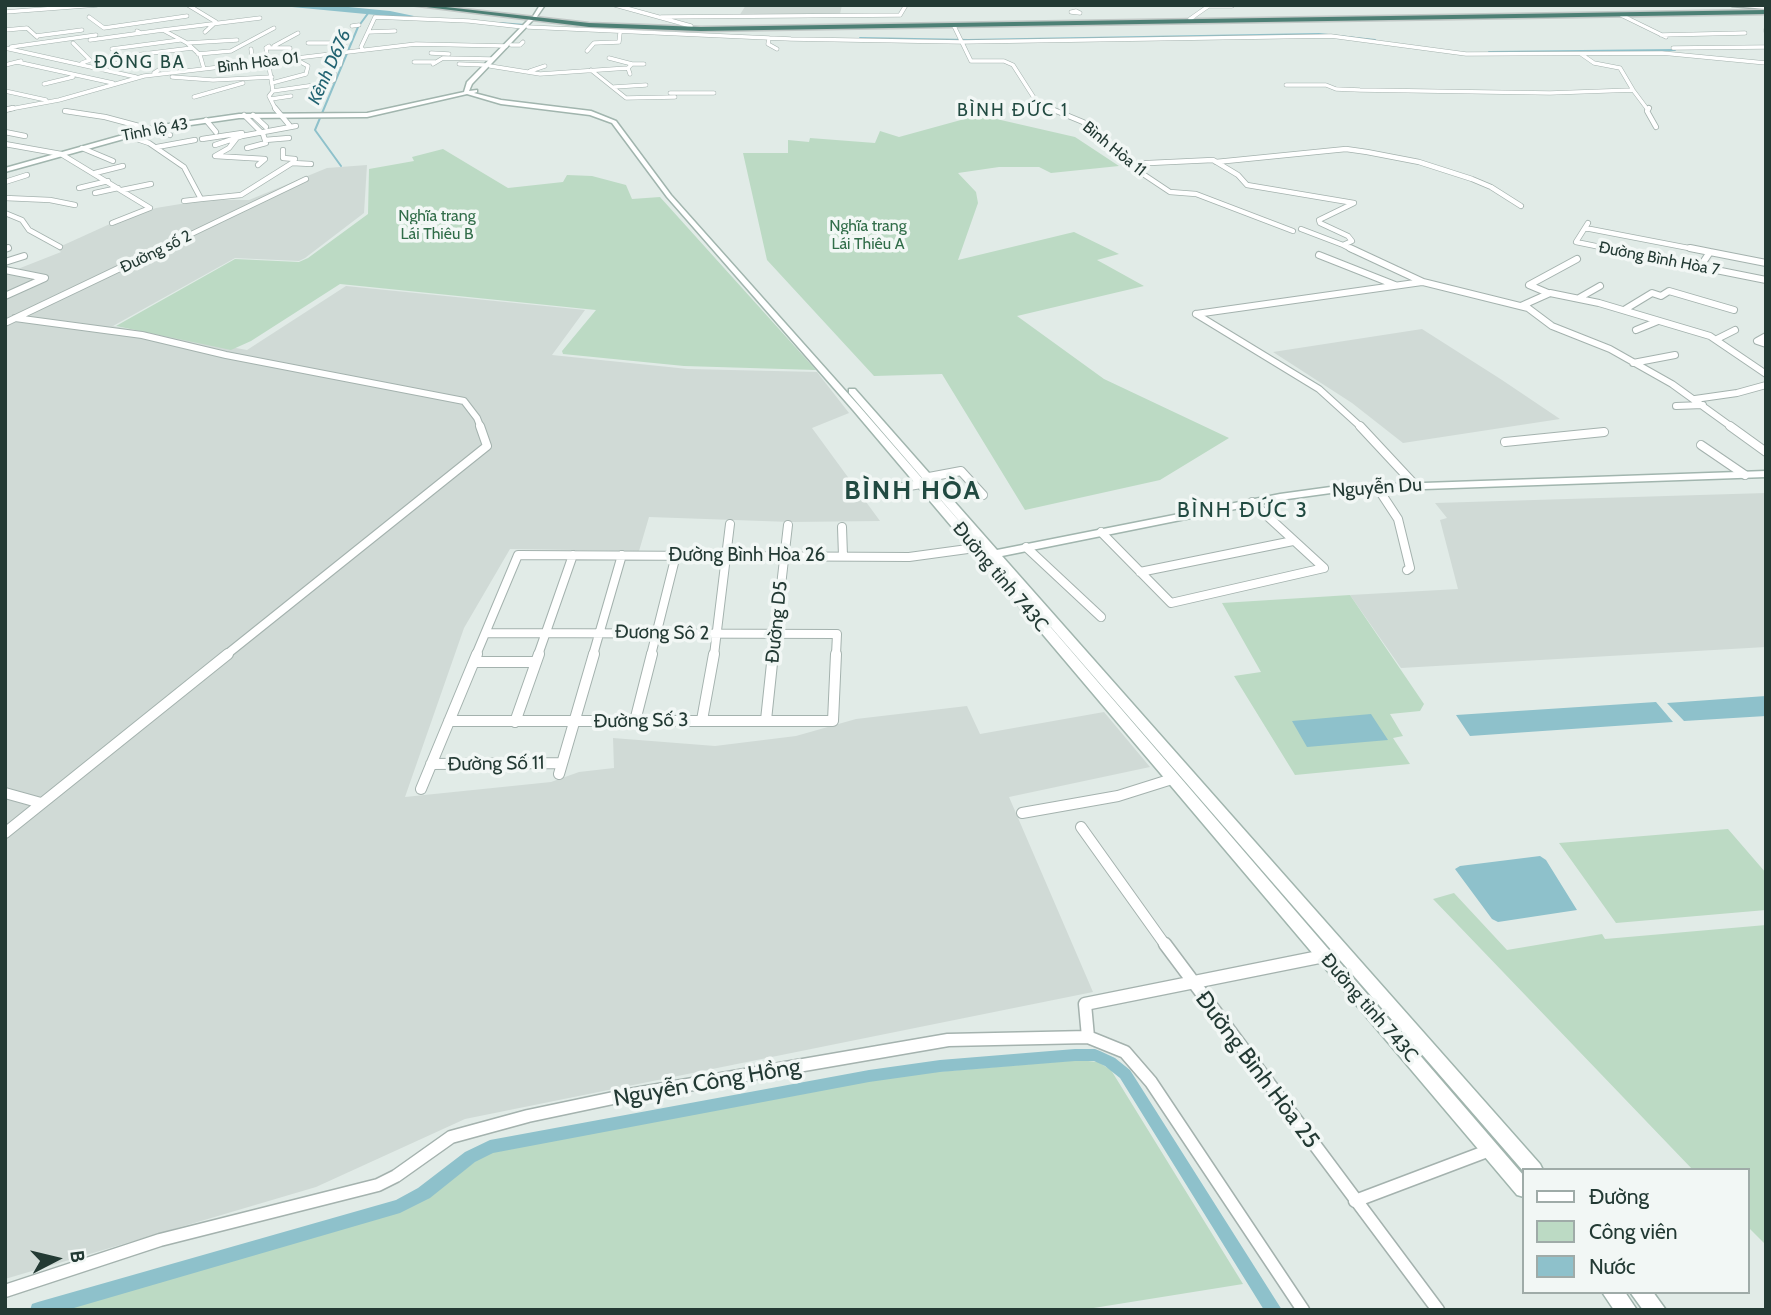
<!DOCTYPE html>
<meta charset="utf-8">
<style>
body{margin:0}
#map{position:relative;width:1771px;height:1315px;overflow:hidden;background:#e1ebe7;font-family:Cabin,sans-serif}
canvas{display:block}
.frame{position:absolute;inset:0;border:7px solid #233a34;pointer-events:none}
.legend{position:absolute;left:1522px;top:1168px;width:228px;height:126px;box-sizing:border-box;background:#f2f7f5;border:2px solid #9faba8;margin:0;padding:9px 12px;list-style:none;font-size:21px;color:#233a34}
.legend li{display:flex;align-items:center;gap:14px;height:35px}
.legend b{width:35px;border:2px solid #9faba8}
.north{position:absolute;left:21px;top:1224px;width:70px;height:70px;-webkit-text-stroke:5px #f2f7f5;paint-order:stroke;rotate:83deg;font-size:19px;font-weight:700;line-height:28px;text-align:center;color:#233a34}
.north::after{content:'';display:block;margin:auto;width:24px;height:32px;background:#233a34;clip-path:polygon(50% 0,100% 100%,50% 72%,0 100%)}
</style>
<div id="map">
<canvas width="1771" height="1315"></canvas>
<div class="frame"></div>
<ul class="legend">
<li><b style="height:9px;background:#fff"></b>Đường</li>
<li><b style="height:19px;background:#bcdac4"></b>Công viên</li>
<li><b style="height:19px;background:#8ec1cb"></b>Nước</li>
</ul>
<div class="north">B</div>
</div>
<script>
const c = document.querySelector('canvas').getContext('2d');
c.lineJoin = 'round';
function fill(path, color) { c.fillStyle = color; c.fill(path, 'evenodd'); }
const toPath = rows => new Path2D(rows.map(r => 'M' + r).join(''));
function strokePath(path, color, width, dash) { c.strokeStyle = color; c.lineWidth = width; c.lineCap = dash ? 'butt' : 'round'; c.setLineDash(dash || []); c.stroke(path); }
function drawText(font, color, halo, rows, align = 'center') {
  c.font = font + ' Cabin,sans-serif'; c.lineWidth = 7; c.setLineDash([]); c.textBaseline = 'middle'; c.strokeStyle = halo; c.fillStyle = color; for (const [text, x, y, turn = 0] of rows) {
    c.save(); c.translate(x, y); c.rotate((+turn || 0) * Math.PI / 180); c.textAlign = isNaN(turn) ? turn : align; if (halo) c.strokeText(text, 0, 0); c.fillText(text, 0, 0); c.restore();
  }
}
fill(toPath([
 [746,5,842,5,840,14,739,16],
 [367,165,364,213,305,258,299,261,235,258,113,326,247,350,346,286,585,310,552,355,688,369,817,372,849,413,812,428,880,521,791,522,649,517,639,551,510,549,464,628,405,797,551,782,579,772,614,768,613,738,715,746,796,736,856,719,967,706,980,734,1104,712,1150,767,1009,797,1093,992,465,1119,316,1187,5,1279,5,274,61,252,57,248,112,223,156,208,205,200,249,200,327,168],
 [1422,329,1502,380,1560,419,1403,443,1352,403,1273,352],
 [1766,493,1766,647,1401,668,1350,595,1458,589,1440,520,1447,518,1435,503]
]), '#d0dad6');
fill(toPath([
 [979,115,1075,137,1119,166,1051,173,1039,167,999,167,958,173,976,192,978,203,958,260,1074,232,1119,254,1097,260,1144,286,1017,316,1104,379,1229,438,1160,480,1025,510,942,374,874,376,767,260,743,153,788,153,788,140,809,142,810,138,875,143,880,131,899,137],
 [443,149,508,188,563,182,567,175,592,176,626,185,632,199,660,197,816,370,684,366,563,354,562,351,596,310,340,284,251,341,231,350,116,326,235,259,299,262,308,258,368,214,369,169,414,161,412,157],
 [1350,595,1424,704,1420,711,1390,714,1403,736,1393,738,1410,764,1295,775,1234,676,1261,672,1222,603],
 [1728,829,1766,873,1766,910,1616,923,1559,843],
 [1454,893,1507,950,1602,934,1605,939,1766,925,1766,1245,1748,1227,1748,1170,1693,1170,1433,899],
 [1078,1060,1098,1062,1111,1070,1243,1284,1081,1310,49,1310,405,1209,425,1198,484,1155,510,1147,876,1077]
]), '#bcdac4');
fill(toPath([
 [271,5,328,5,390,11,414,16,408,18],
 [1766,696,1766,716,1684,721,1667,703],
 [1656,702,1673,722,1470,736,1456,715],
 [1371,714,1388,740,1307,747,1292,721],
 [1540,856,1546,860,1577,910,1498,922,1492,919,1455,869,1460,866]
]), '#8ec1cb');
strokePath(toPath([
 [500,23,525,25],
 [860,38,968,40,1319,34,1375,40],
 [1489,52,1675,50],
 [341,166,315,130,358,27,369,12]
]), '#8ec1cb', 2);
fill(toPath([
 [1075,1049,1095,1049,1100,1051,1115,1058,1130,1070,1282,1310,1264,1310,1120,1078,1105,1066,1094,1061,1075,1061,940,1072,869,1082,493,1153,475,1162,430,1198,400,1213,67,1310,30,1310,32,1304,38,1302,396,1200,418,1188,465,1152,490,1140,869,1070,940,1060,1075,1049]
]), '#8ec1cb');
const minorFar5 = toPath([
 [188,5,216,22,205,32],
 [615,5,691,26],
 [1210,6,1232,6],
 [1076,11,1080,13,1071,12,1072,12,1076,11],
 [5,12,97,5],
 [1621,15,1666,37],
 [89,17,104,28,187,16],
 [661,17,900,15,906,5],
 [1190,19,1210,5],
 [352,26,359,25],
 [954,26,971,61,1004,61,1013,65,1038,104,1054,110],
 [528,27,791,39,962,42,1331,36,1466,54,1662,53,1766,63],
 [1766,29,1766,32],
 [5,30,27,28,37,37],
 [137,31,141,33,163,30],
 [368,32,395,31],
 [1661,35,1745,33],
 [36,36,82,30],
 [769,38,768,44,777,49],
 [90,40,141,33],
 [73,43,90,60,82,63],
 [187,43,237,40],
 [308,43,345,43],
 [511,45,520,45,523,42],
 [269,46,266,48,290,48,288,59],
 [274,46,298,33],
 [11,47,96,35],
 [5,48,136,77],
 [266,48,273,91,269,96,276,110],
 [1673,48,1766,47],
 [112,49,180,40],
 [251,49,253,64],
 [363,50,361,47,375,17,469,21,523,27],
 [587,51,594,43,619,42,620,33],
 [431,53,449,54],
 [198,54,231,51,274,28],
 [127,56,192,48],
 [609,58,632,64,628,68,630,74],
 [17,62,113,83],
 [414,62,435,62],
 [433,64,443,58,491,59],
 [459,64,485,65],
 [632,64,644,64],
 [5,65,21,61],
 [490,66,540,74,628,68],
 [102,67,136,59],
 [334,68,340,65,343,53],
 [204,69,200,55,187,43,163,30,260,18],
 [591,70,626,98,675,97],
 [530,71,545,66],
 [154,73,176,59],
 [172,77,213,80,272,77],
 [272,83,306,74,308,66,295,59],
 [44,84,73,77],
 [1286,85,1326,85,1336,89,1360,90,1550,93,1633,90,1620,68,1594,63,1581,54],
 [614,87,646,85],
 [1633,90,1648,110],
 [5,91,46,100],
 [273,91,329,83,334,80,335,74],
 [670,93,714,93],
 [194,97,243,83],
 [271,99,291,96],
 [5,110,59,100,144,76,416,44,506,46]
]);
const minorFar4 = toPath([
 [275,108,290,126],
 [1049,108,1083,122,1128,164,1170,192,1196,194,1293,231],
 [1649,108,1647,111,1656,127],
 [5,110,13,108],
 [65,111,105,117,150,129],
 [244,115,263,134,266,143,247,148],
 [253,115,266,127],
 [206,120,216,132],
 [159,128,170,135],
 [5,132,25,136],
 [125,135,149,143,184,167,201,199,241,195,292,163,311,164],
 [202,139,242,133],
 [236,139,229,148,215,156,265,159,258,165],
 [265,140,289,138],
 [5,144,61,154,150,208,112,223],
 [215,145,242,136,296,126],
 [157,147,195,140],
 [82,148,113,161],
 [283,150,283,158,295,159,293,162],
 [1216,162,1346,149,1367,152,1419,162,1472,179,1491,187,1521,206],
 [1128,164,1213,160,1238,175,1247,185,1354,203,1319,220,1320,223,1348,236,1352,241,1343,245,1353,250],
 [95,173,123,166],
 [5,182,27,175],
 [79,188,108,181],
 [122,190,151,184],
 [95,193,118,188],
 [5,198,50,200,75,205],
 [184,201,201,199],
 [5,213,22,220,29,230,60,247],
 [1588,223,1576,242,1615,250],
 [1585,228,1699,250],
 [1301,229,1343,245],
 [5,249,8,248],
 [158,250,306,179]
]);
const minorFar3 = toPath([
 [1350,248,1423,282,1528,308,1552,326,1610,349,1672,384,1733,428],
 [1606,248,1766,280],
 [1690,248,1710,252,1700,267],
 [5,249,8,248],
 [1710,252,1766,263],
 [1319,255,1395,285],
 [5,262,24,256],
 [5,270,45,278,5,296],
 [1548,293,1529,285,1577,259],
 [1579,298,1600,286],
 [1521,306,1550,293,1599,303,1710,336,1766,374],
 [1624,310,1652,293,1661,296,1669,291,1734,310],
 [1196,314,1319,389,1362,428],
 [1196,314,1422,282],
 [15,318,142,335,226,355,464,401,477,418,481,428],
 [5,323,162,248],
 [1636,330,1658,321],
 [1766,336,1757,341,1766,344],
 [1717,339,1735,330],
 [1633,363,1675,355],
 [1695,399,1737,393,1766,385],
 [1676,406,1703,405]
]);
const minorFar2 = toPath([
 [1360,426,1415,485],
 [1730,426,1766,452],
 [1505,442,1604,432],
 [1701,445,1745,475],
 [929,477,961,471,983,495],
 [1377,487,1398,519,1410,568,1407,570],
 [850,496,921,484],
 [842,527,843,556],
 [1101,532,1171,603,1324,568,1252,502],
 [1026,547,1101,617],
 [1140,572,1293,541],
 [486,633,837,634,836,655],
 [226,655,487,446,480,426],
 [476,655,518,555,909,557,975,548],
 [538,655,573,555],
 [593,655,622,555],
 [651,655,676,555],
 [714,655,730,524],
 [773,655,788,525]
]);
const minorFar1 = toPath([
 [474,662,536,662],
 [702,720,714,654],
 [766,720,773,654],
 [449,721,833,721,836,654],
 [635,721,652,654],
 [515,722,539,654],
 [431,764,561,763],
 [559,774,594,654],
 [421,789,477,654],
 [5,793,41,803],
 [1022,813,1118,796,1172,779],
 [1081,827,1166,946],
 [5,833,228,654]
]);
const minor = toPath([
 [1165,944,1438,1310],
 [1088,1037,1085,1004,1324,956],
 [1355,1201,1490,1150],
 [5,1291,160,1240,378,1185,396,1176,451,1137,528,1116,618,1097,948,1040,1088,1037,1125,1052,1151,1082,1303,1310]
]);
const tertiary = toPath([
 [1730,5,1766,7,1766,9,1732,6,1730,5]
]);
const secondary = toPath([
 [540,5,545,5,536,18,532,18,540,5],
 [529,19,533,20,472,84,469,91,477,90,477,92,474,93,501,100,591,111,616,121,671,195,859,406,986,552,849,393,849,389,855,389,997,550,1280,494,1338,486,1766,471,1766,477,1338,492,1280,500,1002,556,1540,1164,1543,1170,1524,1170,1524,1172,991,558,1524,1176,1524,1197,1517,1195,853,410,667,197,612,123,590,115,501,104,467,94,367,117,239,118,156,130,5,172,5,168,155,126,239,114,367,113,464,92,467,82,529,19],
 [1602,1292,1625,1292,1637,1310,1614,1310,1602,1292],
 [1630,1292,1653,1292,1666,1310,1643,1310,1630,1292]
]);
const trunk = toPath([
 [410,5,428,5,589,23,701,27,1766,10,1766,14,701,31,589,27,410,5]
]);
strokePath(minorFar5, '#a4b2ae', 4.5);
strokePath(minorFar4, '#a4b2ae', 6);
strokePath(minorFar3, '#a4b2ae', 8);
strokePath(minorFar2, '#a4b2ae', 10);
strokePath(minorFar1, '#a4b2ae', 12);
strokePath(minor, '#a4b2ae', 15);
strokePath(tertiary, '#a4b2ae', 3);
strokePath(secondary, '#a1b5ae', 3);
strokePath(trunk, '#c1c8c6', 3);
strokePath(minorFar5, '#fff', 3.5);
strokePath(minorFar4, '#fff', 4.5);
strokePath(minorFar3, '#fff', 6);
strokePath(minorFar2, '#fff', 8);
strokePath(minorFar1, '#fff', 10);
strokePath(minor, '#fff', 12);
fill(tertiary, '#fff');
fill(secondary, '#fff');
fill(trunk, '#4d8075');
drawText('16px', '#233a34', '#f2f7f5', [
 ["Bình Hòa 01",258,63,-7],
 ["Tỉnh lộ 43",155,130,-11],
 ["Bình Hòa 11",1114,149,39],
 ["Đường số 2",156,252,-26],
 ["Đường Bình Hòa 7",1659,259,11]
]);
drawText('16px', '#316d49', '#f2f7f5', [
 ["Nghĩa trang",437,216],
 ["Lái Thiêu B",437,234],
 ["Nghĩa trang",868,226],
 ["Lái Thiêu A",868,244]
]);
c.letterSpacing = '2px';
drawText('18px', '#214a41', '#f2f7f5', [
 ["ĐÔNG BA",140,63],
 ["BÌNH ĐỨC 1",1013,111]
]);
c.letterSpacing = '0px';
drawText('italic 18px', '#226371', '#f2f7f5', [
 ["Kênh D676",330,67,-66]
]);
drawText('19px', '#233a34', '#f2f7f5', [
 ["Nguyễn Du",1377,488,-4],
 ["Đường Bình Hòa 26",747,555],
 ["Đường tỉnh 743C",1000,577,50],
 ["Đường D5",777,622,-84],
 ["Đương Sô 2",662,633,1],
 ["Đường Số 3",641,721,-1],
 ["Đường Số 11",496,764,-1],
 ["Đường tỉnh 743C",1369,1008,49]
]);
c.letterSpacing = '2px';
drawText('21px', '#214a41', '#f2f7f5', [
 ["BÌNH ĐỨC 3",1243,511]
]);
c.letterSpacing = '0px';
drawText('23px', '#233a34', '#f2f7f5', [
 ["Đường Bình Hòa 25",1257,1070,53],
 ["Nguyễn Công Hồng",707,1083,-10]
]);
c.letterSpacing = '2px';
drawText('bold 26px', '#214a41', '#f2f7f5', [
 ["BÌNH HÒA",913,491]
]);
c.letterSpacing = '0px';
</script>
